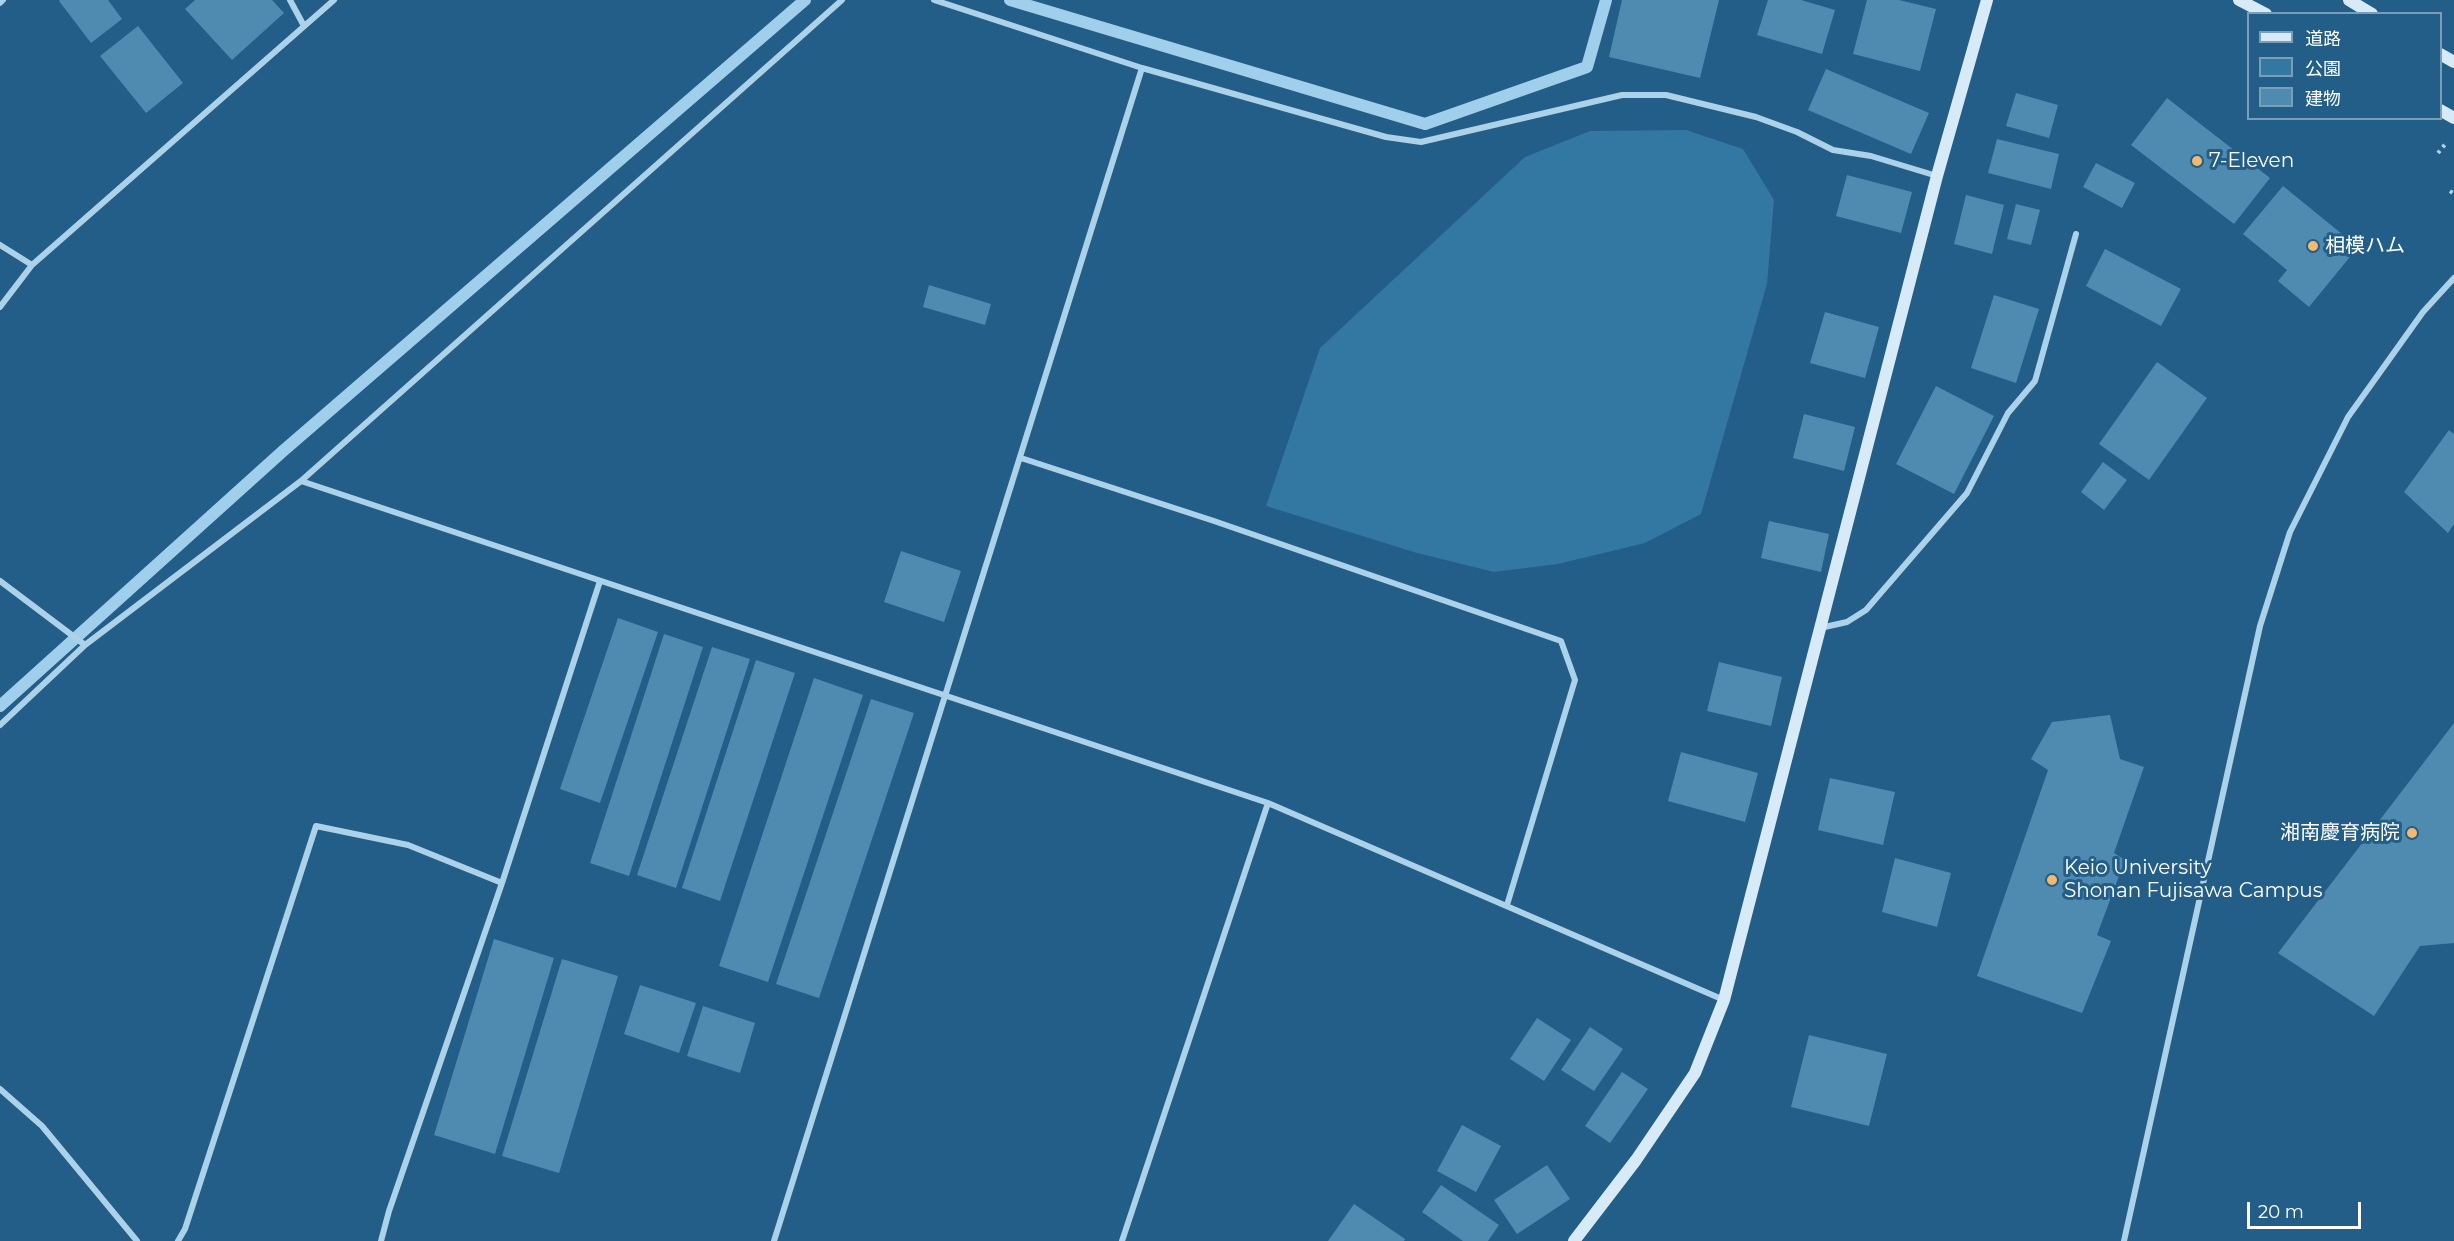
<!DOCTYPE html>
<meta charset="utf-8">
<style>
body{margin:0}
#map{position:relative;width:2454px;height:1241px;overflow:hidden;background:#225e87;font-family:Montserrat,"Noto Sans JP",sans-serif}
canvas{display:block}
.legend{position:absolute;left:2247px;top:12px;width:195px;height:108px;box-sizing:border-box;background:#225e87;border:2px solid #7a9eb7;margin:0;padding:8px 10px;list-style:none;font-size:18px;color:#fff}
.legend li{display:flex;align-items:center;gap:12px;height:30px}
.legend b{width:30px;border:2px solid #7a9eb7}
.scale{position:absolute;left:2247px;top:1202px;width:114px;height:27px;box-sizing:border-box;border:3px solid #fff;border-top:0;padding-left:8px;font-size:18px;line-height:21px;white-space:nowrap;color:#fff;-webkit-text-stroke:4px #225e87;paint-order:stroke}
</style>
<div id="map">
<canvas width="2454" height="1241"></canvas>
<ul class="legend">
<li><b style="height:8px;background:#d7eaf8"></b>道路</li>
<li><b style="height:16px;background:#3377a3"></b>公園</li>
<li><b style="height:16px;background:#4f8ab1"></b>建物</li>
</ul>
<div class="scale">20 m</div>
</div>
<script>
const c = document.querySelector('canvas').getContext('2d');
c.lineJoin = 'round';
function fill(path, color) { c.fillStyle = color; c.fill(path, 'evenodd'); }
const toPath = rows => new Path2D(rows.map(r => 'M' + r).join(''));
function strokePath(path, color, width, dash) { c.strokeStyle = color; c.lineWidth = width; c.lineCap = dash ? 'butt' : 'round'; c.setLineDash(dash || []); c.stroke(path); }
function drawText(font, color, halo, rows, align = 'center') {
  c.font = font + ' Montserrat,"Noto Sans JP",sans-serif'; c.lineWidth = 6; c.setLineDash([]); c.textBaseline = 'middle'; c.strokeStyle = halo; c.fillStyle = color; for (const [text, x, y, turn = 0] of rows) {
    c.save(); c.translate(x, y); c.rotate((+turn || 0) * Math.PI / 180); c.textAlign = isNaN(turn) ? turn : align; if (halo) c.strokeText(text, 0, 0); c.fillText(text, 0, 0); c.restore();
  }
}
fill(toPath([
 [1686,130,1743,149,1774,200,1767,284,1701,514,1645,543,1558,564,1494,572,1417,553,1266,506,1320,348,1525,157,1590,131]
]), '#3377a3');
strokePath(toPath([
 [1010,0,1425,124,1587,67,1606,0],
 [0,706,283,451,805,0]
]), '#a0cfeb', 12);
fill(toPath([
 [60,0,108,0,122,19,91,43,59,1],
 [195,0,272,0,284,13,232,60,185,9],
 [1622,0,1719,0,1700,78,1609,57],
 [1768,0,1801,0,1835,10,1822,54,1757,35],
 [1867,0,1899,0,1936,9,1920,71,1853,54],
 [138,26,183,83,146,113,100,56],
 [1826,69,1929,113,1911,154,1808,110],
 [2016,93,2058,105,2049,138,2006,126],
 [2167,98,2270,178,2234,224,2131,145],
 [1997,139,2059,154,2051,189,1988,173],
 [2096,163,2135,183,2122,208,2083,187],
 [1847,175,1912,192,1901,233,1836,216],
 [2283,186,2358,247,2309,307,2278,281,2287,270,2243,234],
 [1966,195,2004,205,1992,254,1954,244],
 [2016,204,2040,210,2031,245,2007,239],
 [2105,249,2181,289,2161,326,2086,286],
 [929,285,991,304,985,325,923,307],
 [1994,295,2039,309,2016,383,1971,368],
 [1825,312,1879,327,1865,378,1810,363],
 [2157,362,2207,398,2149,480,2099,444],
 [1936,386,1994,416,1954,494,1896,464],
 [1804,414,1855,427,1844,471,1793,458],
 [2449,430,2454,434,2454,524,2448,533,2404,492],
 [2103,462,2127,480,2104,510,2081,492],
 [1769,521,1829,534,1821,572,1761,558],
 [901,551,961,571,944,622,884,602],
 [618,618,658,632,600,803,560,789],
 [664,634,703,647,629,876,590,863],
 [712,647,750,659,676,888,637,875],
 [756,660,795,673,720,901,682,888],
 [1719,662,1782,677,1771,726,1707,711],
 [814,678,863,695,768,982,719,966],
 [871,699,914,713,819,998,776,984],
 [2110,715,2120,759,2144,767,2114,853,2125,860,2097,935,2111,941,2082,1013,1977,976,2048,770,2031,759,2052,722],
 [2454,723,2454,943,2420,946,2374,1016,2278,953],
 [1681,752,1758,773,1745,822,1668,801],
 [1830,778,1895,792,1883,845,1818,830],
 [1895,858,1951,873,1937,927,1882,912],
 [494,939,554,958,495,1154,434,1135],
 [562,959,618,976,559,1173,502,1156],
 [640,985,696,1003,679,1053,624,1034],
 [703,1006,755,1023,740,1073,687,1056],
 [1537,1018,1571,1040,1544,1081,1510,1059],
 [1590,1027,1623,1049,1594,1091,1561,1070],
 [1809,1035,1887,1054,1869,1126,1791,1107],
 [1622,1072,1648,1089,1610,1143,1585,1126],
 [1462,1125,1501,1146,1476,1192,1437,1171],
 [1547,1165,1570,1199,1517,1234,1494,1200],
 [1441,1185,1499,1225,1488,1241,1463,1241,1422,1212],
 [1354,1204,1405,1239,1404,1241,1328,1241]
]), '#4f8ab1');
strokePath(toPath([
 [2438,153,2447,142],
 [2450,191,2454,194]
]), '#acd2e9', 4, [3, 4.5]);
strokePath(toPath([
 [290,0,304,26],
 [934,0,1142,68,1386,137,1421,142,1622,95,1666,95,1756,117,1797,132,1833,150,1871,156,1937,176],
 [0,3,3,0],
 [0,245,32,265],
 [0,307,32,265,334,0],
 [1021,458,1214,521,1561,641,1575,680,1507,905],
 [301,481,1268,803,1724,1000],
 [0,581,85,645],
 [1820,628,1847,622,1866,610,1967,493,2008,413,2035,381,2076,234],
 [0,725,85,645,301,481,842,0],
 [0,1089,42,1126,137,1241],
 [178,1241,185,1229,316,826,408,845,502,883],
 [381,1241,389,1211,502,883,600,581],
 [774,1241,1142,68],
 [1122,1241,1268,803],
 [2124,1241,2260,626,2290,532,2348,417,2423,312,2454,278]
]), '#acd2e9', 6);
strokePath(toPath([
 [2239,0,2266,14],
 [2349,0,2372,14],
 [2440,54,2454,62],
 [2440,110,2454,118],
 [1574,1241,1636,1160,1695,1073,1724,1000,1937,176,1987,0]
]), '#d7eaf8', 12);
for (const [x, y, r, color] of [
 [2197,161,6,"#f5b86e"],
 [2313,246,6,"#f5b86e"],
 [2412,833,6,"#f5b86e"],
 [2052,880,6,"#f5b86e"]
]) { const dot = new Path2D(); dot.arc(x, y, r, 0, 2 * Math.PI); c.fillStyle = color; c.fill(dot); strokePath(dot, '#225e87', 2); }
drawText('20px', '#fff', '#225e87', [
 ["7-Eleven",2209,161],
 ["相模ハム",2325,246],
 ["湘南慶育病院",2400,833,"right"],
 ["Keio University",2064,868],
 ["Shonan Fujisawa Campus",2064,891]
], 'left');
</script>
